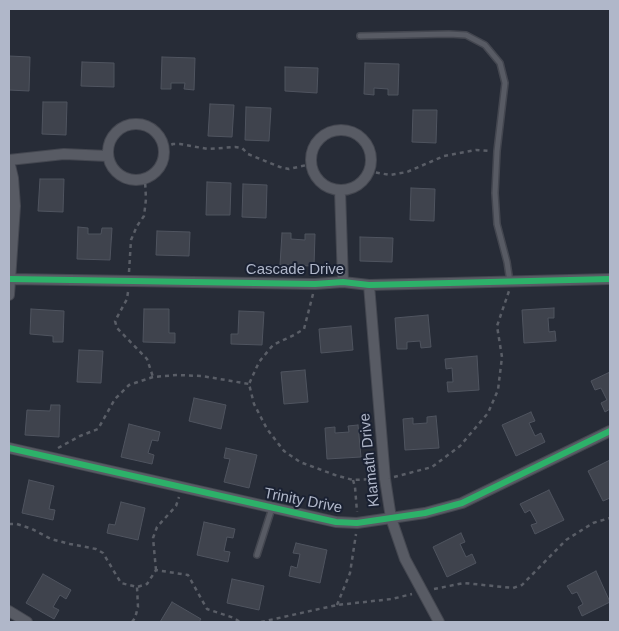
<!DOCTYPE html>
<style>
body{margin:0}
#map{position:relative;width:619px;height:631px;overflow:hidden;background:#272c37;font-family:Helvetica,sans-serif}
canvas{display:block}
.frame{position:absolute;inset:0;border:10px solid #b0b7c9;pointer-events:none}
</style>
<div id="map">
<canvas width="619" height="631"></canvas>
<div class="frame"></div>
</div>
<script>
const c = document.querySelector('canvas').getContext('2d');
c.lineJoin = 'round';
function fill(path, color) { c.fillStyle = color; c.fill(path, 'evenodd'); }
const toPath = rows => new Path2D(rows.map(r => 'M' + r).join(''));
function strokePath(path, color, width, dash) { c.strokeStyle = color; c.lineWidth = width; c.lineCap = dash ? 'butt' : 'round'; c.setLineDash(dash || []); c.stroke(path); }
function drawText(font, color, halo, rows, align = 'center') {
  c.font = font + ' Helvetica,sans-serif'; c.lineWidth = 4; c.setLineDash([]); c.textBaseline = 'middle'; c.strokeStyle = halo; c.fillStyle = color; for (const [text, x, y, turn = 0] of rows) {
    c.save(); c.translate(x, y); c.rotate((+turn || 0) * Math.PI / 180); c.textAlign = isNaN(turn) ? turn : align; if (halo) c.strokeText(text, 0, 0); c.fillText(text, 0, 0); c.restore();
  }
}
const building = toPath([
 [9,56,30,57,29,91,9,90,9,56],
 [162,57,195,58,194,90,184,89,185,83,171,83,171,89,161,89,162,57],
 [82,62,114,63,114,87,81,86,82,62],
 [365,63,399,64,398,95,388,95,388,89,374,88,374,95,364,94,365,63],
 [285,67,318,68,317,93,285,91,285,67],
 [43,102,67,102,66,135,42,134,43,102],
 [210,104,234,105,232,137,208,136,210,104],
 [246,107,271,108,269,141,245,140,246,107],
 [413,110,437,110,436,143,412,142,413,110],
 [40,179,64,179,63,212,38,211,40,179],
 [207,182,231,183,230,215,206,215,207,182],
 [243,184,267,185,266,218,242,217,243,184],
 [411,188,435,189,434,221,410,220,411,188],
 [78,227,88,228,88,234,101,234,102,228,112,228,110,260,77,259,78,227],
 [157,231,190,232,189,256,156,255,157,231],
 [282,233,291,233,291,239,305,240,305,234,315,234,314,266,280,265,282,233],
 [360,237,393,238,392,262,360,261,360,237],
 [554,308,554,318,548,318,549,332,555,331,556,341,524,343,522,310,554,308],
 [31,309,64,311,63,342,53,342,53,336,30,334,31,309],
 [144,309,169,309,169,333,175,333,175,343,143,342,144,309],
 [239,311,264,312,262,345,231,344,231,334,238,334,239,311],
 [428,315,431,347,421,348,420,341,407,342,407,349,397,349,395,318,428,315],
 [351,326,353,350,321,353,319,329,351,326],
 [79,350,103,351,101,383,77,382,79,350],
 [477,356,479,390,448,392,447,382,453,382,452,368,446,369,445,359,477,356],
 [305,370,308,402,284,404,281,372,305,370],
 [610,372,610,409,605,412,601,403,607,400,601,388,595,390,591,381,610,372],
 [194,398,226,405,221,429,189,421,194,398],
 [51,405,60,405,59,437,25,435,27,410,50,411,51,405],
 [531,412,535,421,529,423,535,436,541,433,545,442,516,456,502,425,531,412],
 [436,416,439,448,405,450,403,419,413,418,413,424,427,423,427,417,436,416],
 [129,424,160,432,158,441,152,440,148,453,154,455,152,464,121,457,129,424],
 [358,425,361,457,327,459,325,428,335,427,335,433,349,432,348,426,358,425],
 [226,448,257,455,249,488,224,482,230,459,224,458,226,448],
 [610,460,610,498,603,501,588,471,610,460],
 [29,480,54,486,49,509,55,510,53,520,22,513,29,480],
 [549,490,564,520,535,534,531,525,537,523,530,510,525,513,520,504,549,490],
 [121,502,145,508,138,540,107,533,109,524,115,525,121,502],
 [204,522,235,529,233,538,227,537,224,551,230,552,228,562,197,555,204,522],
 [461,533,465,542,460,544,466,557,472,554,476,563,447,577,433,547,461,533],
 [296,543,327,550,320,583,289,576,291,566,297,568,300,554,293,553,296,543],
 [596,571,610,602,582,616,578,607,583,604,577,592,572,594,567,586,596,571],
 [43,574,71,590,66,599,60,595,53,607,59,610,54,619,26,603,43,574],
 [232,579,264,586,259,610,227,603,232,579],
 [172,602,201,619,199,622,160,622,172,602]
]);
fill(building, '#3f434d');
strokePath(building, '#4f545f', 1);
const service = toPath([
 [360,36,449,34,466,35,485,45,500,63,505,83,497,151,495,193,497,224,507,262,510,282],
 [257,555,272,508]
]);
const minor = toPath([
 '108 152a28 28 0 1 1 56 0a28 28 0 1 1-56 0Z',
 '311 160a30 30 0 1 1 60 0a30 30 0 1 1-60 0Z',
 [9,160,64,154,107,156],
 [9,161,13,178,15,206,9,295],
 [340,190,343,282],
 [10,279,315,284,343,282,369,285,610,279],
 [369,285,385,479,391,518,405,559,439,622],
 [9,448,336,522,357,523,425,513,462,503,610,431],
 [9,611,27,622]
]);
strokePath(service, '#444750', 8);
strokePath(minor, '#444750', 12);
strokePath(toPath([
 [164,148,173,144,180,144,208,149,235,147,242,148,248,154,280,167,289,169,311,164],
 [368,171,390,175,407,172,444,156,476,150,490,151],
 [129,272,131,240,137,226,144,216,146,199,145,180],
 [128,292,127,299,115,321,117,328,147,359,153,377],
 [313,294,304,329,294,335,273,345,259,362,249,384,254,404,267,429,284,451,300,462,335,475,353,480,374,479],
 [58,448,80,436,98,429,115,399,129,385,153,377,177,375,202,376,249,384],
 [394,477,432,467,460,446,488,413,498,390,502,357,497,326,509,291],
 [353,480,355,487,357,512],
 [9,524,17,524,32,529,51,539,70,544,96,549,103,553,121,583,137,587,147,584,156,570,188,575,207,609,234,618,240,622],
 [156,570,153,538,157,527,176,506,179,497],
 [434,589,464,583,513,588,522,585,566,540,593,523,610,518],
 [337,605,350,573,356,534],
 [132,622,135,618,138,607,137,587],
 [261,622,337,605,392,599,412,594]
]), '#5a5e67', 2.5, [4, 4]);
strokePath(service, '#585b64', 5);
strokePath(minor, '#585b64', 10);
strokePath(toPath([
 [10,279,315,284,343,282,369,285,610,279],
 [9,448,336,522,357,523,425,513,462,503,610,431]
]), '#2db169', 6);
drawText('15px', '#b0b7c9', '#1a2132', [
 ["Cascade Drive",295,270],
 ["Klamath Drive",370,460,-96],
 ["Trinity Drive",303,501,11]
]);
</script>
